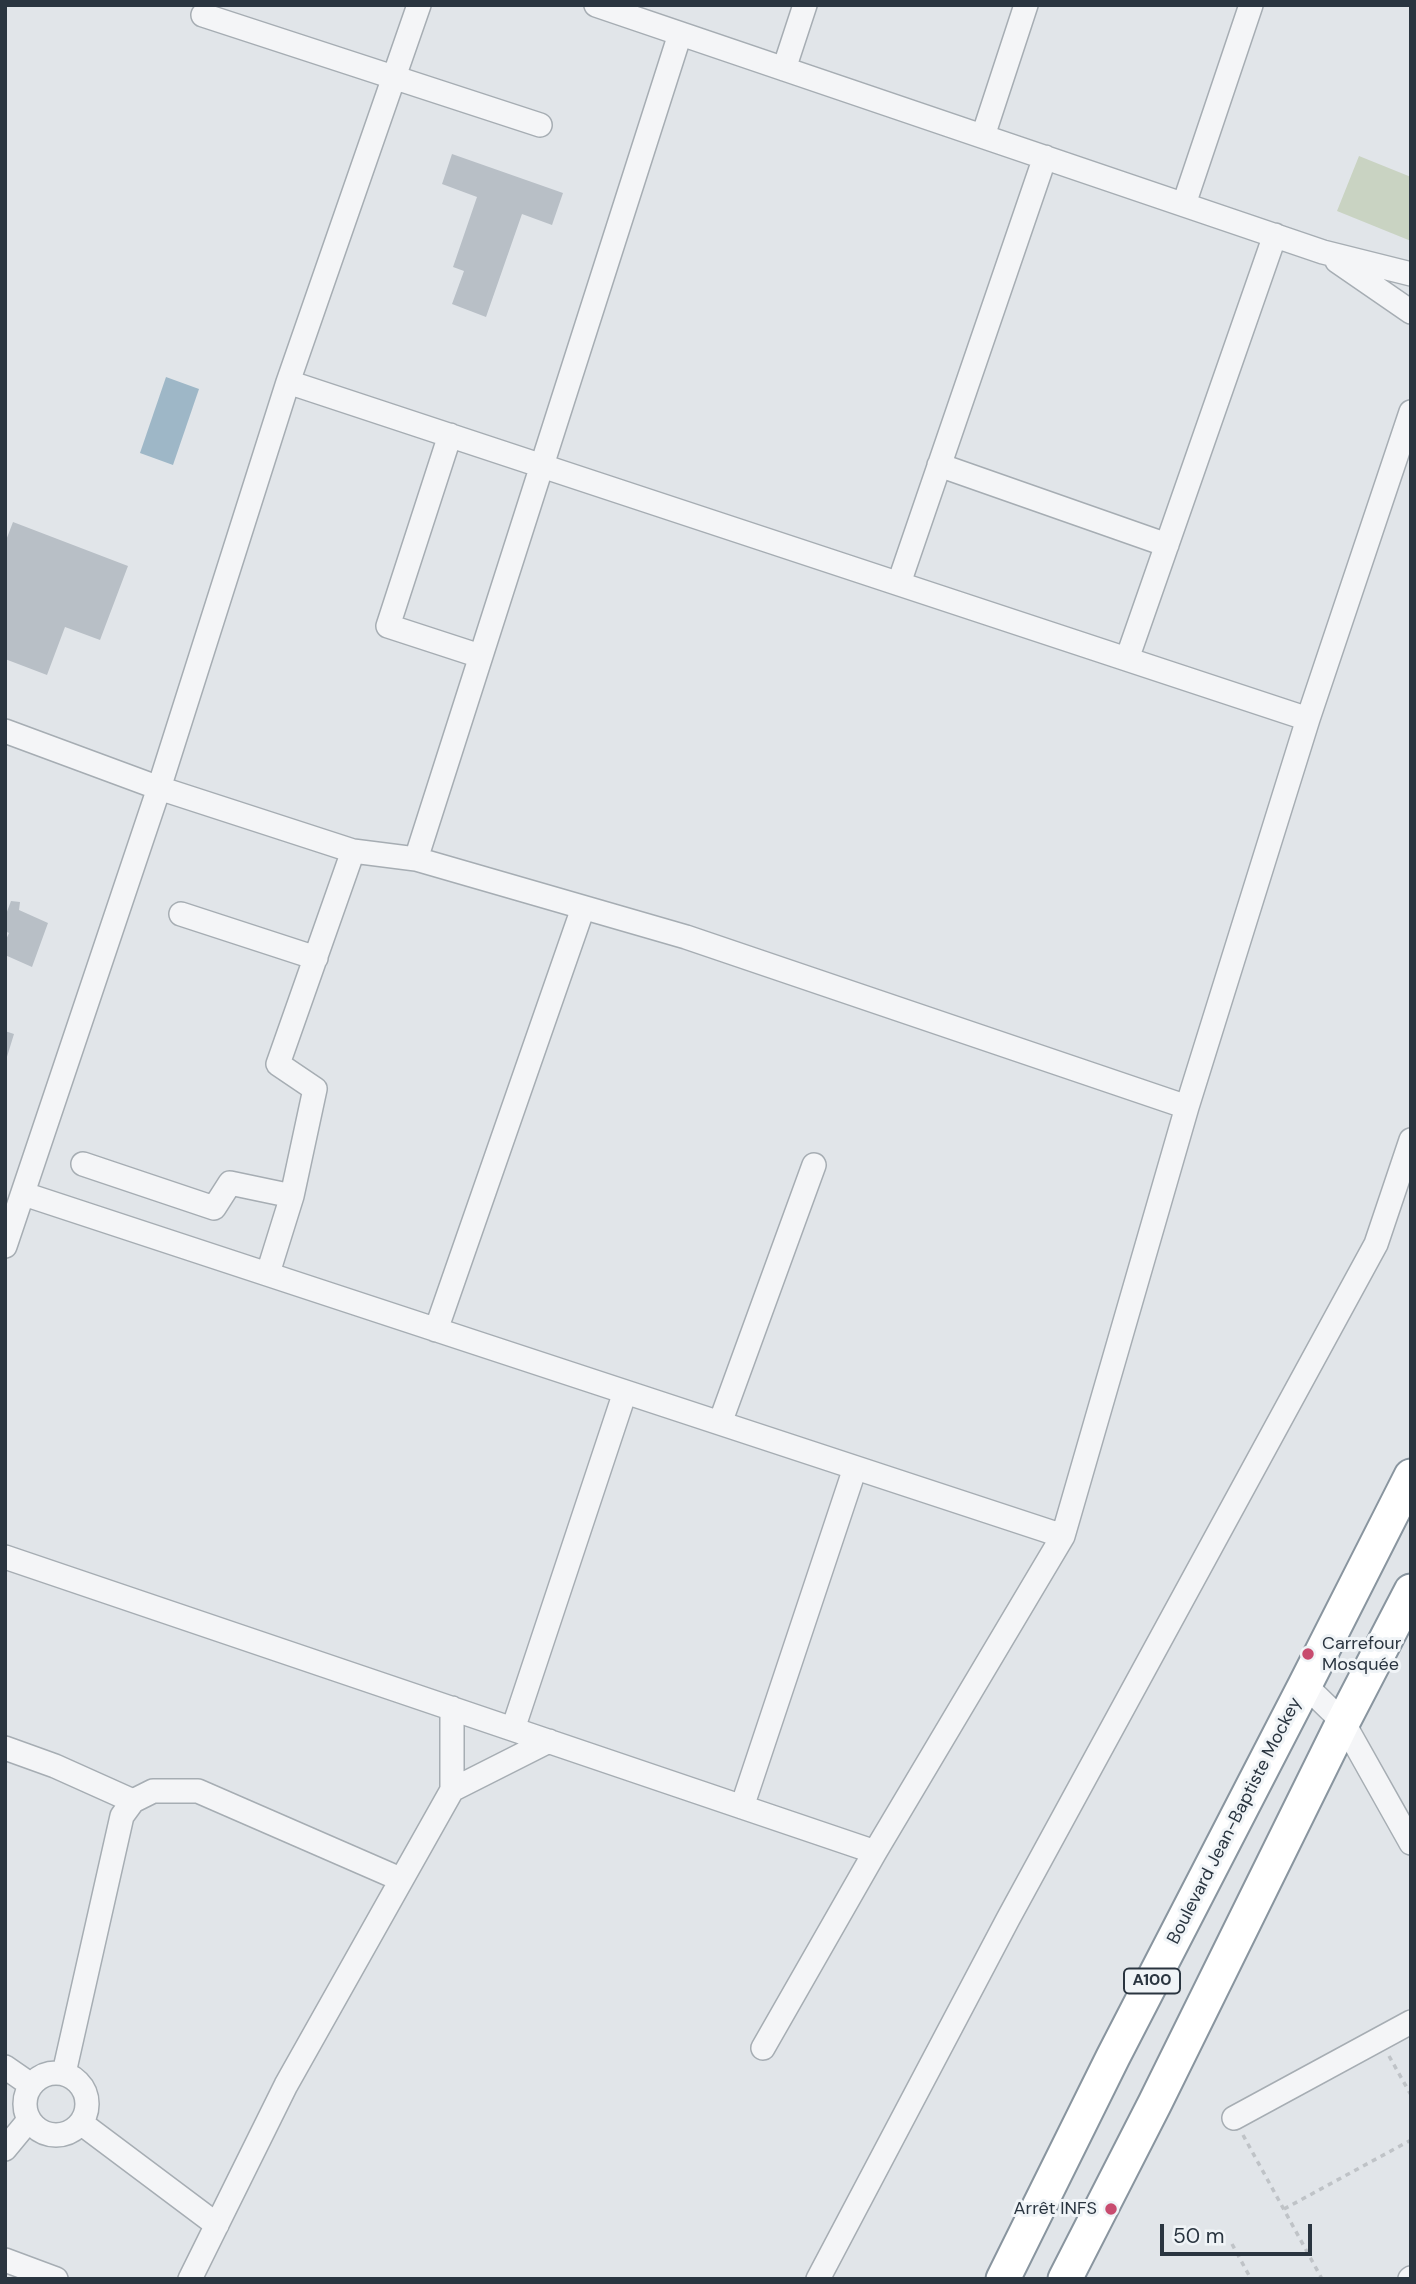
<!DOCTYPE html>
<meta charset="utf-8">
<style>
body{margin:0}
#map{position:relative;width:1416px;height:2284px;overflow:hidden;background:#e1e5e9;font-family:"DM Sans",sans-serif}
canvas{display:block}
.frame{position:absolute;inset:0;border:7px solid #2a3540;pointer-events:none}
.scale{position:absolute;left:1160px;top:2224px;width:152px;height:32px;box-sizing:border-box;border:4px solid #2a3540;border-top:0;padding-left:9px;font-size:21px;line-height:24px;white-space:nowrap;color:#2a3540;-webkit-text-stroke:5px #f0f4f7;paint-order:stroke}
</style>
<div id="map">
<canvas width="1416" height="2284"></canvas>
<div class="frame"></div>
<div class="scale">50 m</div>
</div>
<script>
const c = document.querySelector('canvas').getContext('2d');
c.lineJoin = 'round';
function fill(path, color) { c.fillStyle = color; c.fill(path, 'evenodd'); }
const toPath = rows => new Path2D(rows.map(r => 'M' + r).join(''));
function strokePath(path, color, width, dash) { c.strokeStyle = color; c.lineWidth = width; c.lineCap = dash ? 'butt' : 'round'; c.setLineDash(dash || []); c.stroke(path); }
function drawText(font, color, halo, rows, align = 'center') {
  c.font = font + ' "DM Sans",sans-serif'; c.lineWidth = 6; c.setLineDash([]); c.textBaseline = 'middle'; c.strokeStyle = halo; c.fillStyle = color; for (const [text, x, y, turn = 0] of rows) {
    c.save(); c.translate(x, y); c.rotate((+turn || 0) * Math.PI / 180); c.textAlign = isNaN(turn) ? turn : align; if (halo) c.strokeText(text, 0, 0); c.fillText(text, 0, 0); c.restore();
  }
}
fill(toPath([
 [1359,156,1411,177,1411,241,1337,211]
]), '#c9d3c2');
fill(toPath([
 [166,377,199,389,173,465,140,453]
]), '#9eb7c7');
fill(toPath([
 [452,154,563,193,552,225,522,214,486,317,452,304,464,271,453,267,477,197,442,184],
 [13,522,128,566,100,640,65,627,47,675,5,659,5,543],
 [11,901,20,902,19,910,48,923,32,967,5,955,5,942,9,933,5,931,5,917],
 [5,1031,14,1034,6,1060,5,1060]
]), '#b8bfc6');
const minor = toPath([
 [596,5,1323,252,1411,274],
 [203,15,540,125],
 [784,69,805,5],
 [983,136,1026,5],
 [1184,204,1251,5],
 [1337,261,1411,312],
 [288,382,1308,719],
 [450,435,388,626,480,656],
 [939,465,1167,545],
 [899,583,1045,157],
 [1127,659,1275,235],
 [5,731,159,788,353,851,416,859,686,937,1187,1107],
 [416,859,680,34],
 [181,914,316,958],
 [83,1164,214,1208,230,1183,292,1196],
 [24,1194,1063,1536],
 [5,1246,159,788,288,382,419,5],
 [268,1273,292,1196,315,1089,278,1064,353,851],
 [436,1330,583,908],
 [720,1423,814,1165],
 [5,1557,875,1852],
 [1305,1685,1343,1722,1411,1843],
 [513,1729,625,1392],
 [5,1748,55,1766,133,1801],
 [452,1790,549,1741],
 [742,1807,855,1468],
 [763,2048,875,1852,1063,1536,1187,1107,1308,719,1411,412],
 [5,2067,31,2085],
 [64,2073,122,1816,133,1801,153,1791,198,1791,400,1879],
 '25 2104a31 31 0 1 1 62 0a31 31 0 1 1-62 0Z',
 [1234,2118,1411,2022],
 [81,2123,217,2225],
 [5,2149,29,2120],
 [5,2260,56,2279],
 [190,2279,286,2085,452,1790,452,1708],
 [818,2279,1008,1919,1376,1244,1411,1140],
 [1410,2279,1411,2278]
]);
const highway = toPath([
 [1003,2279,1113,2057,1305,1685,1411,1476],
 [1065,2279,1155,2103,1343,1722,1411,1591]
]);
strokePath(minor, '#a6adb3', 26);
strokePath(highway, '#89959f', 37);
strokePath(toPath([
 [1389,2056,1411,2095],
 [1243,2135,1322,2279],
 [1284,2209,1411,2140],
 [1232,2244,1251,2279]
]), '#bfc3c7', 3.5, [5, 5]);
strokePath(minor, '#f4f5f7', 23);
strokePath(highway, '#fff', 33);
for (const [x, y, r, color] of [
 [1308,1654,7,"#c84c6f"],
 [1111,2209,7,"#c84c6f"]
]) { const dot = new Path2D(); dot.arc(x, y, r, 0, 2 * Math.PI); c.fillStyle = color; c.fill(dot); strokePath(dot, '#f0f4f7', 2.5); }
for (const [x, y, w] of [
 [1152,1981,56]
]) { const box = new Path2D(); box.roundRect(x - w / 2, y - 12.5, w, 25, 5); c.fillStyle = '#f0f4f7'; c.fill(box); strokePath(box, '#2a3540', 2); }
drawText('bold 16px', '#2a3540', null, [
 ["A100",1152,1981]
]);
drawText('18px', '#2a3540', '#f0f4f7', [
 ["Carrefour",1322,1644],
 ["Mosquée",1322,1665],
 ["Arrêt INFS",1097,2209,"right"]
], 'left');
drawText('18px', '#2a3540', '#f0f4f7', [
 ["Boulevard Jean-Baptiste Mockey",1235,1821,-63]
]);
</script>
